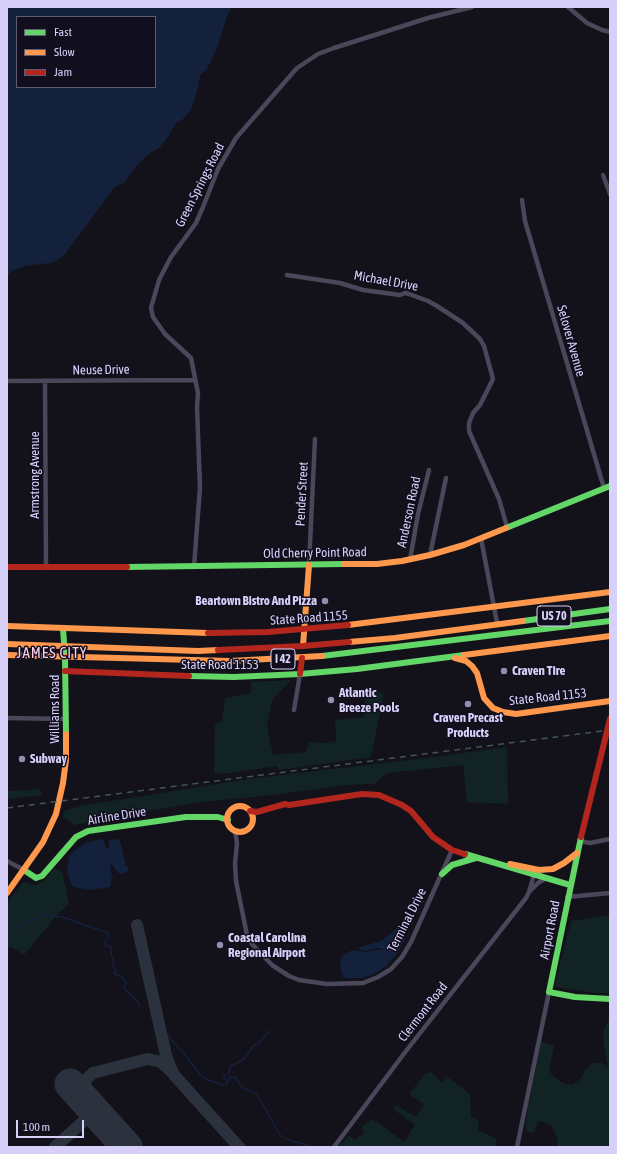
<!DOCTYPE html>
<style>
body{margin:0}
#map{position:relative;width:617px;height:1154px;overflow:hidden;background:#13121a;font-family:"Asap Condensed",sans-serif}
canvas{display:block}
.frame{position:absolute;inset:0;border:8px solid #d7d0f9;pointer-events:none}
.legend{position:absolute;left:16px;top:16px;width:140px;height:72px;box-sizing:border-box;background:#110e1d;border:1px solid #605c75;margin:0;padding:5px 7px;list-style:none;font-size:12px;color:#d7d0f9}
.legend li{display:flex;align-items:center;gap:8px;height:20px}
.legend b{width:20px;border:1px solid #605c75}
.scale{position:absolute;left:16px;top:1120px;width:68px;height:18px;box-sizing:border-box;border:2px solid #d7d0f9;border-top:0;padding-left:5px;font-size:12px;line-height:14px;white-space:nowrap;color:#d7d0f9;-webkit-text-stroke:3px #110e1d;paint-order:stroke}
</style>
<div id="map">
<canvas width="617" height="1154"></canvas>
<div class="frame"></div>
<ul class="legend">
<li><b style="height:5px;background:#63d668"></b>Fast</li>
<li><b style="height:5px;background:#ff974d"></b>Slow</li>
<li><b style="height:5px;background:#b3261e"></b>Jam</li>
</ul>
<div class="scale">100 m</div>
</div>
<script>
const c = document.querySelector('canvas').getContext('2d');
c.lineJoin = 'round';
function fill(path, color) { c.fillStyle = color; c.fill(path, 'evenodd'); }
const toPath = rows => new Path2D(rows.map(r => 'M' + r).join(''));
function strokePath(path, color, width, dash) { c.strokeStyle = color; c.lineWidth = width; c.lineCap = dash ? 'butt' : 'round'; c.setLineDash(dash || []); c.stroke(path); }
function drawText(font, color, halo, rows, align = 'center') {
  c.font = font + ' "Asap Condensed",sans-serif'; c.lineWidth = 3; c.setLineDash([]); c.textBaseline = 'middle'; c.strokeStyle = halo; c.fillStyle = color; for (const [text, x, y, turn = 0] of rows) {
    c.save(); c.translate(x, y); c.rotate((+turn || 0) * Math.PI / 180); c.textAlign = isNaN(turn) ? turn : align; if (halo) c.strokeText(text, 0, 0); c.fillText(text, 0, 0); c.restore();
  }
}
fill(toPath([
 [291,680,272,700,267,726,273,755,306,752,309,742,326,743,336,741,335,720,364,717,365,701,368,692,377,691,384,694,371,757,279,770,277,766,231,773,214,774,215,724,222,721,225,698,251,693,251,682],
 [507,747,508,804,467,802,463,765,387,773,374,784,346,785,273,795,194,803,74,825,64,818,63,811,81,806,192,788,255,778,426,758],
 [40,789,42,795,7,799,7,791],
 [53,868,62,871,69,904,57,915,24,955,11,947,7,949,7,903,22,883,24,882,36,885,44,881],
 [610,915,610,993,596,993,554,987,571,921],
 [610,1018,610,1147,558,1147,558,1139,550,1124,538,1121,534,1133,525,1131,527,1114,541,1042,554,1046,549,1071,554,1077,565,1084,573,1085,583,1076,585,1069,593,1063,603,1063,608,1068,603,1040,604,1029],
 [431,1072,443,1083,446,1076,470,1094,471,1117,478,1120,479,1122,477,1130,496,1138,497,1147,338,1147,349,1135,355,1140,364,1133,362,1126,373,1119,404,1142,415,1125,393,1109,396,1105,416,1117,424,1104,409,1094,425,1074]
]), '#122324');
fill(toPath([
 [7,7,232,7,227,16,217,48,207,69,200,75,198,87,191,110,183,119,176,123,168,137,159,148,150,153,135,167,125,182,114,188,65,254,58,260,50,263,25,266,13,270,7,277],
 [17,17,155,17,155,87,17,87],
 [103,839,104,841,106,848,107,849,109,847,109,840,118,839,120,841,126,865,129,869,128,871,123,874,118,873,111,863,110,865,112,878,110,887,90,890,73,887,71,884,67,870,70,854,87,842],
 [397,928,404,931,405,940,395,956,386,966,376,973,362,978,347,978,343,977,341,971,340,962,342,955,353,950,366,952,375,950,383,950,383,949,378,948,364,951,357,948,381,941]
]), '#14213d');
strokePath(toPath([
 [7,934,44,915,62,917,108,933,109,938,105,941,105,945,112,948,111,956,113,958,113,965,116,971,115,974,122,977,126,983,124,988,138,1002,139,1006],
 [165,1033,184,1054,201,1075,206,1079,222,1085,226,1085,230,1077,236,1078,240,1085,243,1088,257,1094,280,1135,286,1139,313,1147],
 [228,1082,223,1077,229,1073,230,1066,243,1060,254,1045,258,1044,270,1030]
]), '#14213d', 1.5);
strokePath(toPath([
 [137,925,166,1055,170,1066,174,1075,239,1147],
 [75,1090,93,1073,148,1059,161,1062,171,1071],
 [55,1147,94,1112]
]), '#2b323d', 12);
strokePath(toPath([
 [70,1084,127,1147]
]), '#2b323d', 31);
strokePath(toPath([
 [568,7,587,23,602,30,610,32],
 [603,175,610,194],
 [522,200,525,221,604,488],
 [287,275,340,283,363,290,400,295,405,293,409,294,428,301,437,306,463,323,480,339,484,346,493,379,480,405,473,413,469,423,469,431,499,499,507,527],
 [7,381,195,380],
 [45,381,46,568],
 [481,538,497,623],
 [430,555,446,478],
 [410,560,418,514,429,470],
 [309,565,315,439],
 [194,567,200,487,197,407,198,393,191,358,165,334,153,317,151,308,159,280,171,257,196,223,203,207,218,169,236,138,297,68,318,54,334,48,428,18,472,7],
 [294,710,300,674],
 [7,718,66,719],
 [235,831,237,843,235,864,236,881,247,935,251,943,272,965,289,976,299,980,327,984,363,983,378,977,391,969,402,957,411,942,452,850],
 [580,841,590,843,610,839],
 [7,861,24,870],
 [529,892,538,883,546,878],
 [567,897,610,893],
 [334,1147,406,1051,526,898,529,892,534,875],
 [517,1147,549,992]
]), '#494759', 4.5);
strokePath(toPath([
 [506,528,610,486],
 [127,567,344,564],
 [523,621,610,609],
 [63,628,65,657,66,734],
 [322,656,610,621],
 [189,676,234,677,300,674,357,669,464,655],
 [581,837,549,992,575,997,610,999],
 [465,854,570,885],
 [24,870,36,878,42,876,76,837,88,831,186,817,218,817,228,820],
 [442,874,452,865,476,858]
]), '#63d668', 6);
strokePath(toPath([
 [344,564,377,564,402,561,430,555,464,545,506,528],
 [348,625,610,592],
 [7,626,208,633],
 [349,642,395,638,523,621],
 [7,644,198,651,218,650],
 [303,646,309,565],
 [7,655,230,661,322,656],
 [464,655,610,636],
 [455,658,466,661,472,666,477,673,484,698,493,708,503,712,516,714,610,701],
 '227 819a13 13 0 1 1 26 0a13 13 0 1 1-26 0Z',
 [510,864,539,870,553,869,564,863,577,853],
 [7,893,43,842,56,814,63,783,66,760,66,734]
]), '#ff974d', 6);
strokePath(toPath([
 [7,567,127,567],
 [208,633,268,632,348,625],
 [218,650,303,646,349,642],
 [65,671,189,676],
 [300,674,302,658],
 [250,811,257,812,285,804,289,805,362,794,379,795,402,805,411,811,433,837,452,850,465,854],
 [581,837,610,719]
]), '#b3261e', 6);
strokePath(toPath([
 [7,808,610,730]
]), '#435360', 1.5, [6, 5]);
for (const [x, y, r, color] of [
 [325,601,4,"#928eab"],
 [504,671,4,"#928eab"],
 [331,700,4,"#928eab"],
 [468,704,4,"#928eab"],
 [22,759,4,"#928eab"],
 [220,945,4,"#928eab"]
]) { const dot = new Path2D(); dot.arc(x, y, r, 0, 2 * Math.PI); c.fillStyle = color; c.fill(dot); strokePath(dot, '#110e1d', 1.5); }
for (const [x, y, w] of [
 [554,616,34],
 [283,659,24]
]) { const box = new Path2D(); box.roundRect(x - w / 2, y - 10, w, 20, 3); c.fillStyle = '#110e1d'; c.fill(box); strokePath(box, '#d7d0f9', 1); }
drawText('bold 12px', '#d7d0f9', null, [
 ["US 70",554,616],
 ["I 42",283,659]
]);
drawText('13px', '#d7d0f9', '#110e1d', [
 ["Green Springs Road",200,185,-63],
 ["Michael Drive",386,281,10],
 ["Selover Avenue",571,341,74],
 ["Neuse Drive",101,370,-1],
 ["Armstrong Avenue",35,475,-90],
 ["Pender Street",302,494,-87],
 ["Anderson Road",409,512,-78],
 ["Old Cherry Point Road",315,553,-1],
 ["State Road 1155",309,618,-4],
 ["State Road 1153",220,665],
 ["State Road 1153",548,697,-6],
 ["Williams Road",55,709,-90],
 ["Airline Drive",117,816,-9],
 ["Terminal Drive",407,920,-63],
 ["Airport Road",550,930,-79],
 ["Clermont Road",423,1012,-52]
]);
drawText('bold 13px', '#d7d0f9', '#110e1d', [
 ["Beartown Bistro And Pizza",317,601,"right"],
 ["Craven TIre",512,671],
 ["Atlantic",339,693],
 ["Breeze Pools",339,708],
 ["Craven Precast",468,718,"center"],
 ["Products",468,733,"center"],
 ["Subway",30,759],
 ["Coastal Carolina",228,938],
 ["Regional Airport",228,953]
], 'left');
c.letterSpacing = '1px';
drawText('15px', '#fad1e9', '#110e1d', [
 ["JAMES CITY",52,653]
]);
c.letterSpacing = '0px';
</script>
